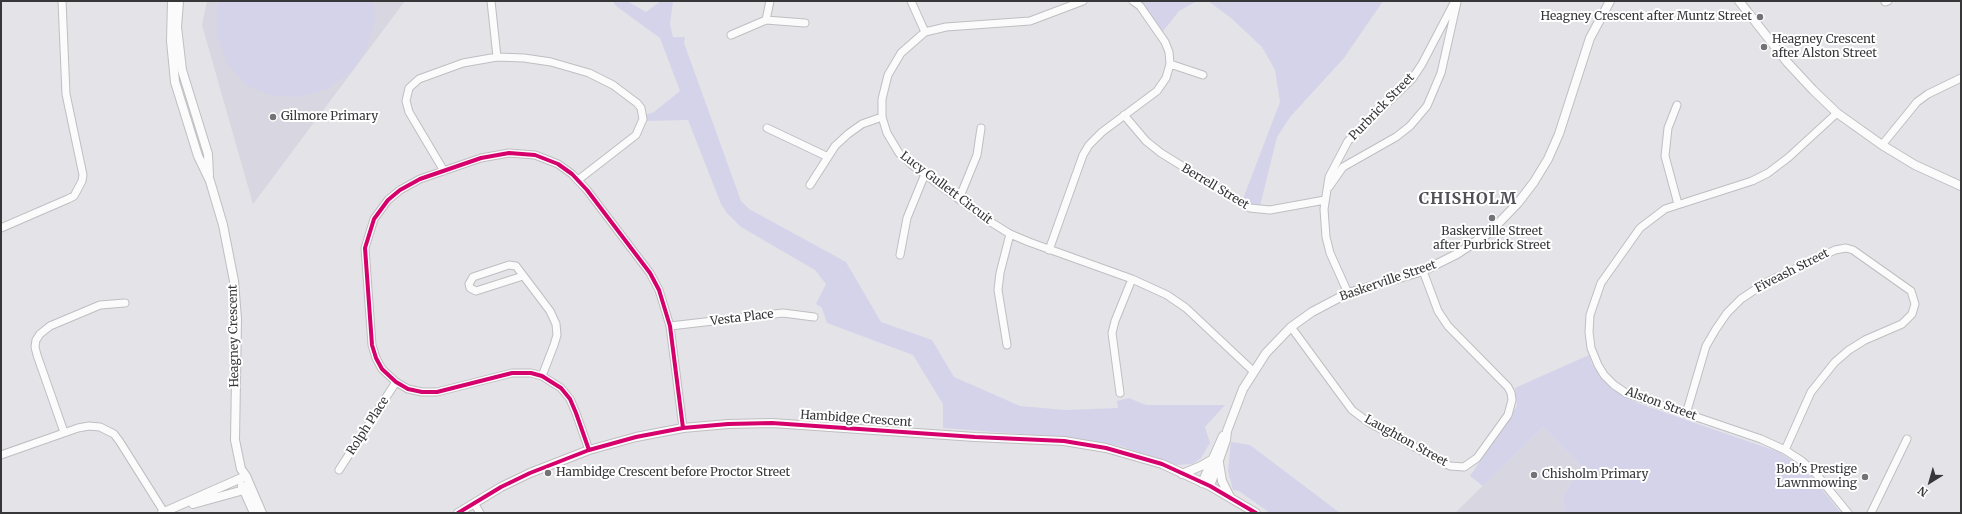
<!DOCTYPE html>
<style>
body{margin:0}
#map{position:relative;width:1962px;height:514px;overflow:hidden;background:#e3e3e8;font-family:Merriweather,serif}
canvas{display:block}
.frame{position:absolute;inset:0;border:2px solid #37373a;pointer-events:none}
.north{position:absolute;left:1910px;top:462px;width:40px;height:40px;-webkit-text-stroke:3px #fff;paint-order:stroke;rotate:217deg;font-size:11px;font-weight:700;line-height:16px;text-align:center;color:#37373a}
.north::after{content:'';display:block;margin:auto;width:14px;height:18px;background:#37373a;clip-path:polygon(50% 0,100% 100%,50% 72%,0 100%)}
</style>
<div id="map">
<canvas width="1962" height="514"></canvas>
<div class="frame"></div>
<div class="north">N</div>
</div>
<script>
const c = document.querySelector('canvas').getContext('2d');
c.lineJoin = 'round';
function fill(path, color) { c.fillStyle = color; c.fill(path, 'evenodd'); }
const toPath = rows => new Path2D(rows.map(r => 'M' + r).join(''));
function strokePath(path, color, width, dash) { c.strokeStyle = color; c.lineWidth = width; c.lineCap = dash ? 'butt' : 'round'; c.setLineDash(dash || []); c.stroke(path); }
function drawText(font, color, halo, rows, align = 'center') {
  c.font = font + ' Merriweather,serif'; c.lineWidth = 4; c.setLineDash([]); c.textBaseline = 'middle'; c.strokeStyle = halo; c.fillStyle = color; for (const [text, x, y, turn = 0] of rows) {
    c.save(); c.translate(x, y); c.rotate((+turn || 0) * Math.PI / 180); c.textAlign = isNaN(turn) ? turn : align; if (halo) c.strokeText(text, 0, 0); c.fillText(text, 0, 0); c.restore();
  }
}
fill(toPath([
 [207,1,405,1,253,204,202,25],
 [1543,427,1580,465,1563,498,1565,513,1455,513]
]), '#d7d6e1');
fill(toPath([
 [218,1,373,1,375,20,367,48,351,72,327,89,299,97,270,95,246,85,227,63,218,38],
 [613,1,627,1,646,12,661,1,673,1,670,24,673,37,685,37,684,43,741,201,749,209,846,262,881,322,932,340,954,377,1020,406,1066,410,1118,408,1117,401,1129,398,1146,405,1225,405,1205,427,1210,443,1201,458,1193,464,1176,465,1120,446,1073,438,943,428,943,404,913,355,827,323,822,308,816,304,826,284,815,270,741,227,727,213,721,204,688,120,644,121,645,115,654,112,680,91,660,38,616,6],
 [1135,1,1197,1,1179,11,1160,35],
 [1208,1,1383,1,1344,58,1290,117,1277,137,1259,210,1241,204,1280,102,1275,70,1262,47,1231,18],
 [1589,355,1592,364,1603,380,1620,394,1640,404,1779,452,1791,460,1811,476,1841,513,1565,513,1563,498,1580,465,1543,427,1483,486,1470,476,1517,406,1515,388],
 [1231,442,1250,445,1340,513,1270,513,1239,491,1233,490,1228,471]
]), '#d5d3ea');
const minor = toPath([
 [491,1,497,57],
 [911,1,925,32],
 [1083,1,1030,21,946,27,925,32,901,53,888,75,882,99,882,117,887,133,899,153,911,164,986,219,1010,234,1029,242,1132,279,1167,295,1186,308,1253,371],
 [1885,2,1888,1],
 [766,20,770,1],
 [731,35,766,20,805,23],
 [1170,64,1203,75],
 [1677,105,1668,128,1665,156,1678,204],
 [1837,113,1789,157,1768,173,1752,181,1665,209,1640,228,1601,283,1590,315,1589,332,1591,348,1598,365,1604,375,1614,385,1626,393,1761,439,1785,450,1802,461,1817,475,1848,513],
 [1124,115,1146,141,1161,153,1250,208,1270,210,1325,200],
 [767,128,826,156],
 [1882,145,1917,102,1928,94,1961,78],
 [444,171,409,112,406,101,409,88,419,79,463,63,497,57,524,58,551,62,589,73,613,85,637,103,641,108,643,119,636,135,578,180],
 [810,185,835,146,848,134,862,124,882,117],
 [1329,187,1343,167,1396,137,1410,126,1427,106,1441,73,1457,2],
 [959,199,977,155,981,128],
 [1,228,68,199,74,196,82,181,83,175,66,94,62,1],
 [1049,250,1083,155,1089,145,1102,132,1157,91,1166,78,1170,64,1169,52,1165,42,1140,6,1133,1],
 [900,255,907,218,925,174],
 [523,276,476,291,470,288,469,284,473,277,509,265,516,266,550,311,556,324,557,335,554,345,542,376],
 [1348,293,1330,253,1326,237,1324,209,1329,177,1348,141,1412,79,1422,64,1455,1],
 [670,326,783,313,814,317],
 [1291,327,1352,410,1368,422,1450,466,1464,467,1477,458,1508,415,1512,400,1511,393,1508,387,1448,326,1438,311,1423,271],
 [1007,345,998,290,1000,273,1010,234],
 [1120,393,1112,333,1115,321,1132,279],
 [1686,414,1706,346,1716,329,1727,313,1741,299,1765,283,1835,250,1846,248,1853,250,1911,291,1915,304,1912,314,1902,324,1865,340,1849,350,1835,362,1811,392,1785,450],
 [64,432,37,355,35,347,36,340,40,334,50,326,100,305,125,303],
 [589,450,576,413,570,399,561,388,542,376,531,373,512,373,437,392,422,392,408,389,396,382,382,369,376,358,372,345,365,248,374,219,388,200,400,190,420,179,481,158,509,153,535,155,558,164,572,174,587,190,650,273,659,290,670,326,683,428],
 [1,455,78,428,89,426,100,427,114,434,120,442,164,512],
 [339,470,396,382],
 [474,503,480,513],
 [1871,513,1907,439]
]);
const tertiary = toPath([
 [172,1,171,41,175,82,198,156,210,181,223,225,234,281,237,319,235,440,241,469,246,476,262,513],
 [179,1,177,27,182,70,208,154,209,176],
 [1739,1,1787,62,1813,90,1837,113,1882,145,1915,165,1961,186],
 [1219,463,1222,481,1230,497],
 [1182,474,1201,466,1213,459],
 [1202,483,1223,436],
 [242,486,254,513],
 [1210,486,1226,440,1227,431,1243,389,1266,353,1291,327,1312,312,1348,293,1423,271,1457,254,1490,232,1518,203,1534,182,1548,159,1559,134,1590,38,1610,1],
 [193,504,251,488],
 [162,513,246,476],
 [458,513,501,487,530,473,589,450,636,437,683,428,728,424,772,423,975,437,1064,441,1106,448,1162,464,1210,486,1256,513]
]);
strokePath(minor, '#bfbfc2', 9);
strokePath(tertiary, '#bfbfc2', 10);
strokePath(minor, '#fbfbfc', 7);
strokePath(tertiary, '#fbfbfc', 8);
strokePath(toPath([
 [589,450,576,413,570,399,561,388,542,376,531,373,512,373,437,392,422,392,408,389,396,382,382,369,376,358,372,345,365,248,374,219,388,200,400,190,420,179,481,158,509,153,535,155,558,164,572,174,587,190,650,273,659,290,670,326,683,428],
 [458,513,501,487,530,473,589,450,636,437,683,428,728,424,772,423,975,437,1064,441,1106,448,1162,464,1210,486,1256,513]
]), '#d6006c', 4);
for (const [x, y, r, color] of [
 [1760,17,4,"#737377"],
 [1764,47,4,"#737377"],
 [273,117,4,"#737377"],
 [1492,218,4,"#737377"],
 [548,473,4,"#737377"],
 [1534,475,4,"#737377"],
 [1865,477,4,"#737377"]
]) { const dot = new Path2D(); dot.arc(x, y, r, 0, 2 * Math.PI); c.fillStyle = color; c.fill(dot); strokePath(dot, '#fff', 1.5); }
drawText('12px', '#37373a', '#fff', [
 ["Heagney Crescent after Muntz Street",1752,17,"right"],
 ["Heagney Crescent",1772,40],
 ["after Alston Street",1772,54],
 ["Gilmore Primary",281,117],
 ["Baskerville Street",1492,232,"center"],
 ["after Purbrick Street",1492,246,"center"],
 ["Bob's Prestige",1857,470,"right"],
 ["Lawnmowing",1857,484,"right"],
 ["Hambidge Crescent before Proctor Street",556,473],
 ["Chisholm Primary",1542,475]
], 'left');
drawText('12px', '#37373a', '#fff', [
 ["Purbrick Street",1382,107,-46],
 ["Berrell Street",1215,187,31],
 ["Lucy Gullett Circuit",946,188,37],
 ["Fiveash Street",1792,271,-27],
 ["Baskerville Street",1388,281,-19],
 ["Vesta Place",742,318,-7],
 ["Heagney Crescent",234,336,-91],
 ["Alston Street",1661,404,20],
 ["Hambidge Crescent",856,419,4],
 ["Rolph Place",368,426,-57],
 ["Laughton Street",1406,441,29]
]);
c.letterSpacing = '1px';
drawText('bold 16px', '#504f57', '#fff', [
 ["CHISHOLM",1468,199]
]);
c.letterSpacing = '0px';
</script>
